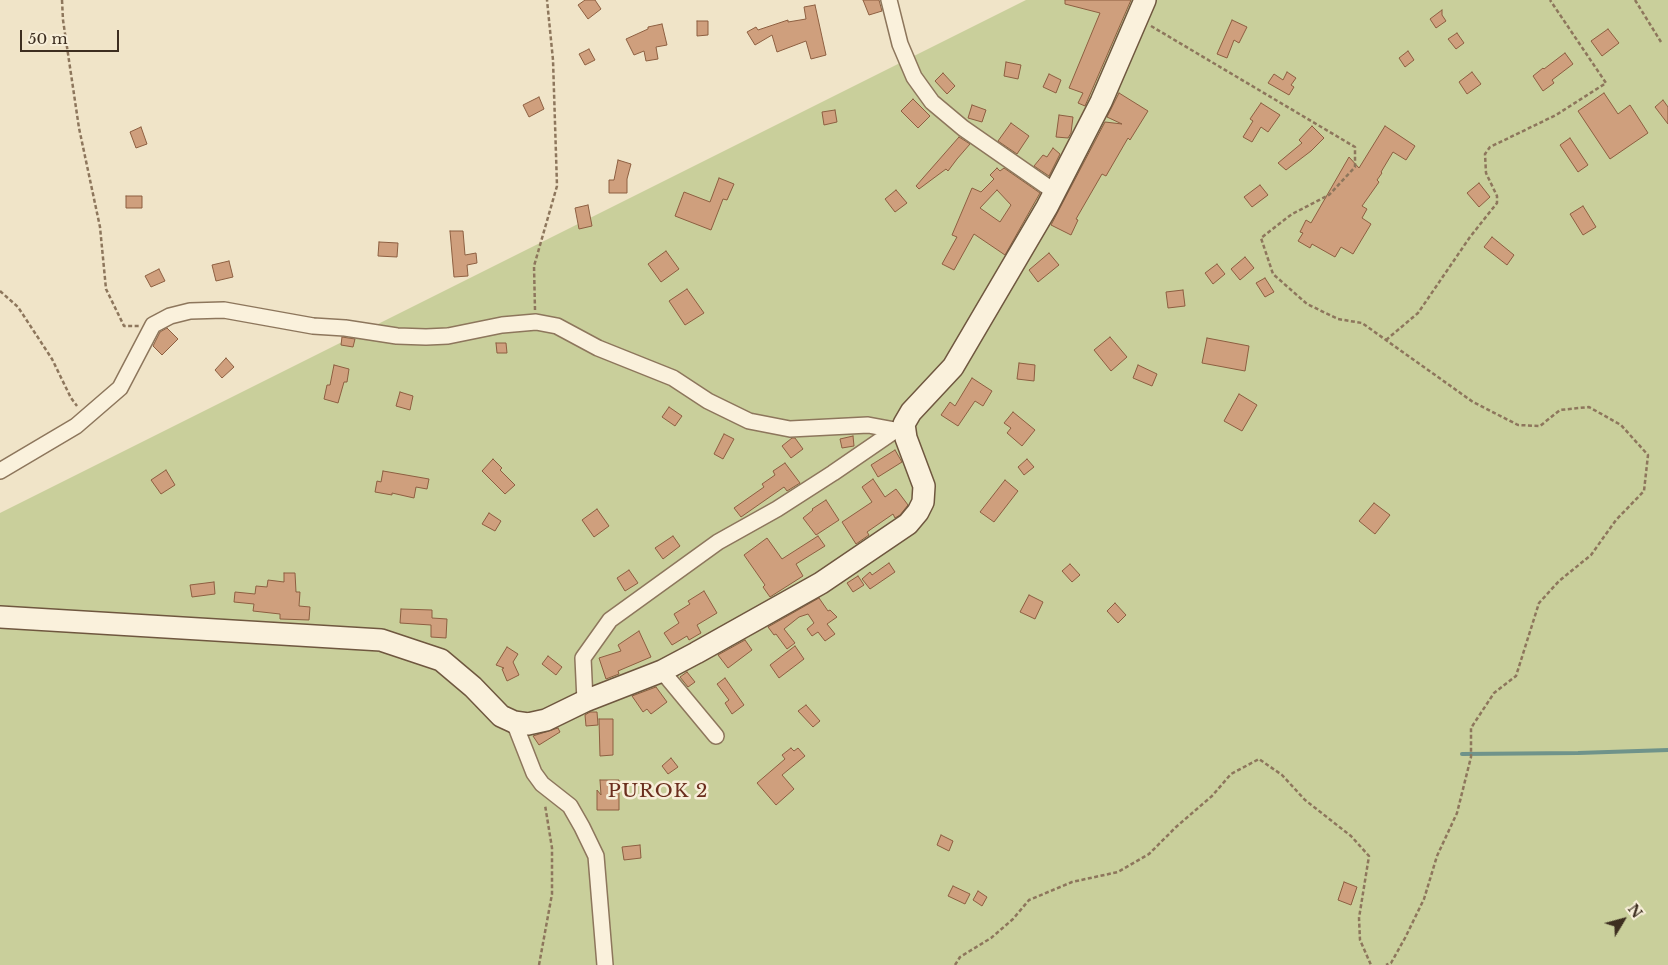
<!DOCTYPE html>
<style>
body{margin:0}
#map{position:relative;width:1668px;height:965px;overflow:hidden;background:#f0e4c8;font-family:"Libre Baskerville",serif}
canvas{display:block}
.north{position:absolute;left:1598px;top:895px;width:50px;height:50px;-webkit-text-stroke:4px #f7eed8;paint-order:stroke;rotate:53deg;font-size:14px;font-weight:700;line-height:20px;text-align:center;color:#3d2e20}
.north::after{content:'';display:block;margin:auto;width:18px;height:22px;background:#3d2e20;clip-path:polygon(50% 0,100% 100%,50% 72%,0 100%)}
.scale{position:absolute;left:20px;top:30px;width:99px;height:22px;box-sizing:border-box;border:2px solid #3d2e20;border-top:0;padding-left:6px;font-size:15px;line-height:18px;white-space:nowrap;color:#3d2e20;-webkit-text-stroke:4px #f7eed8;paint-order:stroke}
</style>
<div id="map">
<canvas width="1668" height="965"></canvas>
<div class="north">N</div>
<div class="scale">50 m</div>
</div>
<script>
const c = document.querySelector('canvas').getContext('2d');
c.lineJoin = 'round';
function fill(path, color) { c.fillStyle = color; c.fill(path, 'evenodd'); }
const toPath = rows => new Path2D(rows.map(r => 'M' + r).join(''));
function strokePath(path, color, width, dash) { c.strokeStyle = color; c.lineWidth = width; c.lineCap = dash ? 'butt' : 'round'; c.setLineDash(dash || []); c.stroke(path); }
function drawText(font, color, halo, rows, align = 'center') {
  c.font = font + ' "Libre Baskerville",serif'; c.lineWidth = 5; c.setLineDash([]); c.textBaseline = 'middle'; c.strokeStyle = halo; c.fillStyle = color; for (const [text, x, y, turn = 0] of rows) {
    c.save(); c.translate(x, y); c.rotate((+turn || 0) * Math.PI / 180); c.textAlign = isNaN(turn) ? turn : align; if (halo) c.strokeText(text, 0, 0); c.fillText(text, 0, 0); c.restore();
  }
}
fill(toPath([
 [1026,0,1668,0,1668,965,0,965,0,513]
]), '#c9cf9b');
strokePath(toPath([
 [1462,754,1578,753,1668,750]
]), '#6f938a', 4);
const building = toPath([
 [585,0,595,0,601,9,588,19,578,5,585,0],
 [863,0,879,0,882,11,869,15,863,0],
 [1065,0,1131,0,1085,106,1078,103,1083,93,1069,88,1100,13,1065,4,1065,0],
 [815,5,826,55,811,59,806,41,777,52,772,35,755,45,747,32,756,27,758,30,788,20,788,22,806,19,804,7,815,5],
 [1442,10,1442,15,1446,21,1436,28,1430,19,1442,10],
 [1232,20,1247,27,1239,43,1234,40,1227,58,1217,54,1232,20],
 [697,21,708,21,708,35,697,36,697,21],
 [662,24,667,45,656,47,658,59,646,61,644,51,634,55,626,39,648,29,648,27,662,24],
 [1608,29,1619,43,1602,56,1591,41,1608,29],
 [1457,33,1464,43,1456,49,1448,39,1457,33],
 [589,49,595,60,585,65,579,54,589,49],
 [1408,51,1414,60,1405,67,1399,58,1408,51],
 [1565,53,1573,64,1552,80,1554,83,1543,91,1533,76,1543,68,1544,69,1565,53],
 [1006,62,1021,65,1018,79,1004,76,1006,62],
 [1287,72,1296,78,1291,85,1294,87,1289,95,1268,83,1274,74,1283,80,1287,72],
 [1472,72,1481,84,1467,94,1459,82,1472,72],
 [943,73,955,86,947,94,935,81,943,73],
 [1049,74,1061,80,1056,93,1043,87,1049,74],
 [1119,93,1148,111,1130,140,1128,138,1106,176,1102,174,1076,219,1078,220,1071,235,1051,225,1105,122,1122,124,1107,117,1119,93],
 [1604,93,1618,114,1630,105,1648,133,1610,159,1578,111,1604,93],
 [539,97,544,109,529,117,523,105,539,97],
 [913,99,930,116,918,128,901,111,913,99],
 [1663,100,1668,107,1668,124,1655,107,1663,100],
 [1261,103,1280,115,1268,132,1261,127,1252,142,1243,137,1253,121,1250,119,1261,103],
 [972,105,986,110,982,122,968,118,972,105],
 [835,110,837,122,824,125,822,112,835,110],
 [1059,115,1073,117,1071,133,1068,138,1056,137,1059,115],
 [1011,123,1029,136,1017,154,998,141,1011,123],
 [1312,126,1324,138,1311,151,1286,170,1278,163,1302,143,1299,140,1312,126],
 [1385,126,1415,146,1406,160,1393,152,1381,172,1382,173,1377,180,1379,182,1362,206,1367,209,1362,218,1371,224,1353,254,1341,247,1335,257,1312,244,1310,248,1298,241,1303,233,1300,232,1306,220,1311,223,1349,157,1359,168,1385,126],
 [141,127,147,144,136,148,130,132,141,127],
 [959,137,970,144,957,159,948,171,946,169,919,189,916,186,959,137],
 [1570,138,1588,165,1578,172,1560,145,1570,138],
 [1053,148,1060,154,1049,176,1034,166,1043,155,1047,157,1053,148],
 [618,160,631,164,627,179,627,193,609,193,609,180,614,180,618,160],
 [997,168,1000,171,1004,168,1040,193,1005,255,974,234,954,270,942,264,957,237,952,235,972,188,981,192,994,179,990,175,997,168],
 [997,190,1011,205,1000,222,980,208,997,190],
 [719,178,734,184,727,200,723,199,711,230,675,216,684,192,710,202,719,178],
 [1479,183,1490,197,1479,207,1467,193,1479,183],
 [1260,185,1268,195,1252,207,1244,197,1260,185],
 [896,190,907,203,895,212,885,199,896,190],
 [126,196,142,196,142,208,126,208,126,196],
 [588,205,592,226,579,229,575,208,588,205],
 [1583,206,1596,227,1583,235,1570,214,1583,206],
 [450,231,463,231,465,255,476,253,477,263,467,265,468,276,454,277,450,231],
 [1492,237,1514,255,1507,265,1484,247,1492,237],
 [379,242,398,243,397,257,378,256,379,242],
 [666,251,679,269,661,282,648,264,666,251],
 [1049,253,1059,265,1038,282,1029,270,1049,253],
 [1245,257,1254,268,1240,280,1231,269,1245,257],
 [229,261,233,277,216,281,212,265,229,261],
 [1217,264,1225,274,1213,284,1205,273,1217,264],
 [159,269,165,281,151,287,145,276,159,269],
 [1265,278,1274,292,1265,297,1256,283,1265,278],
 [687,289,704,313,685,325,669,301,687,289],
 [1183,290,1185,306,1168,308,1166,292,1183,290],
 [167,328,178,339,162,355,153,346,160,332,167,328],
 [342,337,355,339,353,347,341,345,342,337],
 [1110,337,1127,357,1111,371,1094,350,1110,337],
 [1207,338,1249,346,1245,371,1202,363,1207,338],
 [496,343,506,343,507,353,497,353,496,343],
 [226,358,234,367,222,378,215,370,226,358],
 [1019,363,1035,365,1034,381,1017,379,1019,363],
 [334,365,349,369,347,382,344,382,338,403,324,399,327,385,330,385,334,365],
 [1138,365,1157,374,1152,386,1133,378,1138,365],
 [972,378,992,391,983,406,975,401,958,426,941,415,950,402,955,406,972,378],
 [400,392,413,396,410,410,396,406,400,392],
 [1239,394,1257,405,1242,431,1224,421,1239,394],
 [669,407,682,416,675,426,662,417,669,407],
 [1013,412,1035,430,1022,446,1007,433,1011,428,1004,423,1013,412],
 [724,434,734,439,723,459,714,454,724,434],
 [853,436,854,446,842,448,840,439,853,436],
 [792,438,795,438,803,449,791,458,782,446,792,438],
 [895,450,902,462,878,477,871,465,895,450],
 [493,459,502,468,500,470,515,485,505,494,482,471,493,459],
 [1027,459,1034,467,1024,475,1018,467,1027,459],
 [785,463,800,483,787,491,784,487,741,517,734,508,764,487,762,484,775,475,773,471,785,463],
 [166,470,175,485,161,494,151,480,166,470],
 [383,471,429,479,427,489,416,487,414,498,392,493,392,495,375,492,377,481,381,482,383,471],
 [873,479,885,497,896,489,908,505,900,515,895,518,893,514,867,532,869,535,856,544,842,522,872,502,862,487,873,479],
 [1005,480,1018,491,994,522,980,512,1005,480],
 [826,500,839,520,816,535,803,518,813,510,812,509,826,500],
 [1374,503,1390,515,1375,534,1359,521,1374,503],
 [597,509,609,526,594,537,582,520,597,509],
 [489,513,501,521,495,531,482,524,489,513],
 [673,536,680,546,663,559,655,548,673,536],
 [818,536,825,546,796,564,803,576,770,597,763,587,765,585,744,555,767,538,782,559,818,536],
 [889,563,895,572,870,589,862,579,870,572,872,575,889,563],
 [1070,564,1080,575,1072,582,1062,571,1070,564],
 [629,570,638,583,625,591,617,578,629,570],
 [284,573,295,573,296,592,300,592,299,606,310,607,309,620,280,619,280,614,253,611,254,604,234,602,235,592,255,594,256,586,267,587,268,580,284,582,284,573],
 [858,576,864,585,853,592,847,583,858,576],
 [214,582,215,594,192,597,190,585,214,582],
 [704,591,717,613,697,625,701,633,689,640,687,636,672,645,664,633,679,623,674,614,690,604,688,601,704,591],
 [1029,595,1043,602,1035,619,1020,612,1029,595],
 [819,598,828,611,830,610,837,617,827,624,835,634,825,641,818,632,812,636,807,629,814,623,808,614,799,617,784,629,795,643,787,649,776,634,774,635,768,627,819,598],
 [1115,603,1126,615,1118,623,1107,611,1115,603],
 [401,609,432,610,432,618,447,619,446,638,431,637,431,625,400,623,401,609],
 [639,631,651,657,618,671,619,674,606,679,599,658,621,651,618,645,639,631],
 [745,640,752,650,728,668,718,655,745,640],
 [795,646,804,659,779,678,770,665,795,646],
 [507,647,518,654,513,662,519,675,507,681,502,669,504,668,496,665,507,647],
 [548,656,562,667,556,675,542,664,548,656],
 [687,672,695,682,688,687,680,677,687,672],
 [725,678,744,705,732,714,725,703,729,700,717,684,725,678],
 [656,687,667,702,651,714,647,709,643,712,632,696,656,687],
 [806,705,820,721,813,727,798,711,806,705],
 [590,712,597,712,598,725,586,726,585,715,590,712],
 [599,719,613,719,613,755,600,756,599,719],
 [558,728,560,732,539,745,533,736,558,728],
 [791,748,794,751,798,748,805,756,782,775,794,789,776,805,757,783,785,759,782,755,791,748],
 [671,758,678,767,668,774,662,766,671,758],
 [600,780,619,780,619,810,597,810,597,790,601,795,600,780],
 [941,835,953,841,949,851,937,845,941,835],
 [640,845,641,858,624,860,622,847,640,845],
 [1344,882,1357,887,1351,905,1338,900,1344,882],
 [953,886,970,894,965,904,948,896,953,886],
 [978,891,987,897,982,906,973,900,978,891]
]);
fill(building, '#cf9f7d');
strokePath(building, '#8d5f41', 1);
const street = toPath([
 [889,0,900,44,914,77,932,102,963,128,1055,192],
 [0,471,76,426,120,388,153,325,170,316,190,311,224,310,313,326,345,328,397,336,426,337,448,336,502,325,536,322,557,326,598,348,673,378,708,401,749,421,790,429,868,425,895,430],
 [662,671,716,736],
 [585,701,583,658,610,620,718,542,777,509,833,473,900,427],
 [514,722,534,773,542,784,570,806,582,827,596,856,605,965]
]);
const secondary = toPath([
 [0,617,381,640,441,660,473,687,501,716,514,722,528,724,546,720,585,701,662,671,696,653,821,583,908,524,918,512,923,502,924,486,906,438,904,424,911,412,953,367,1047,207,1101,102,1145,0]
]);
strokePath(street, '#8d765c', 18);
strokePath(secondary, '#6f573f', 24);
strokePath(toPath([
 [62,0,63,20,79,128,100,227,106,289,124,326,139,326],
 [1635,0,1661,42],
 [1151,26,1355,147,1355,167,1329,195,1292,214,1261,238,1273,274,1307,304,1338,319,1362,323,1473,402,1518,425,1540,426,1560,410,1589,407,1621,425,1648,455,1644,491,1616,520,1591,555,1559,581,1539,603,1516,676,1494,693,1471,728,1471,757,1457,813,1437,856,1424,899,1405,938,1391,963,1386,965],
 [0,291,18,307,52,359,71,398,77,406],
 [535,310,534,266,557,186,553,60,547,0],
 [1386,340,1418,313,1470,237,1497,203,1497,196,1486,173,1485,154,1490,147,1556,115,1606,83,1550,0],
 [539,965,552,894,552,848,545,805],
 [955,965,960,957,991,938,1013,919,1029,900,1072,882,1118,872,1149,854,1176,827,1212,796,1231,774,1259,759,1282,775,1305,800,1351,836,1369,856,1359,918,1360,940,1371,965]
]), '#8d765c', 2.5, [4, 2.5]);
strokePath(street, '#faf1dc', 15);
strokePath(secondary, '#faf1dc', 21);
c.letterSpacing = '1px';
drawText('19px', '#6b2e1e', '#f7eed8', [
 ["PUROK 2",658,792]
]);
c.letterSpacing = '0px';
</script>
